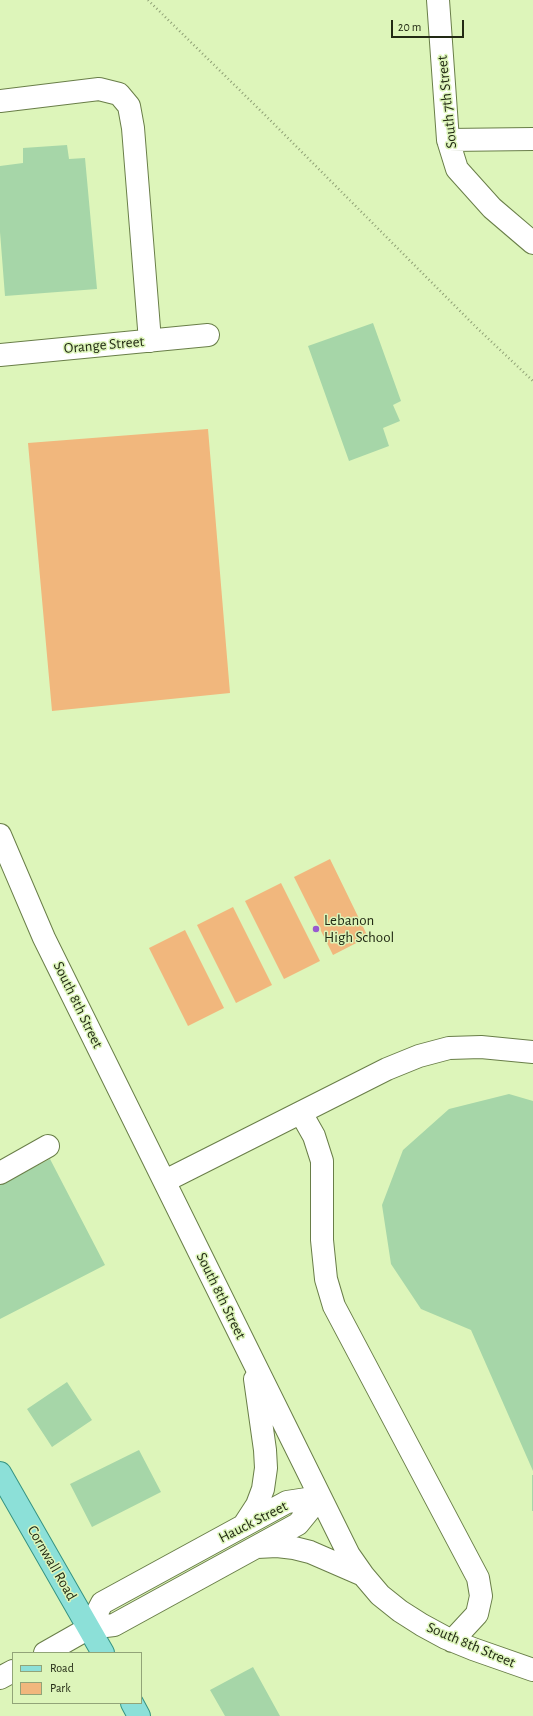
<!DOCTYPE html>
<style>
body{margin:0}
#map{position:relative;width:533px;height:1716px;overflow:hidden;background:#ddf5ba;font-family:"Alegreya Sans",sans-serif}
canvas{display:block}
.legend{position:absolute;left:12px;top:1652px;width:130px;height:52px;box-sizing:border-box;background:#ddf5ba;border:1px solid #92a478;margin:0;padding:5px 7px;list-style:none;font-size:12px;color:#222a14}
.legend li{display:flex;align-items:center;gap:8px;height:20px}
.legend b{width:20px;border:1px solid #92a478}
.scale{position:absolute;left:391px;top:20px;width:73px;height:18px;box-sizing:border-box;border:2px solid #222a14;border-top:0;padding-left:5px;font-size:12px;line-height:14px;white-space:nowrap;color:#222a14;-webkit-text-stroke:3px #ddf5ba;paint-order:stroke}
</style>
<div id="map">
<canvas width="533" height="1716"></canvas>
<ul class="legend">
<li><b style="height:5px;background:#8ce0d8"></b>Road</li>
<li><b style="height:11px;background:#f1b77d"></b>Park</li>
</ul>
<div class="scale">20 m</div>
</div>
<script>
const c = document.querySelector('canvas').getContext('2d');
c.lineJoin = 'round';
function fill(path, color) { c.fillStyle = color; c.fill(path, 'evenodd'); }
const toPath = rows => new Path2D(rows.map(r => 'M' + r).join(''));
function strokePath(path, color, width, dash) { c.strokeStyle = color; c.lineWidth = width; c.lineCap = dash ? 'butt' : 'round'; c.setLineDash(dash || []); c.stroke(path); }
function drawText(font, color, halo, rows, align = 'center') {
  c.font = font + ' "Alegreya Sans",sans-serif'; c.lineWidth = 3; c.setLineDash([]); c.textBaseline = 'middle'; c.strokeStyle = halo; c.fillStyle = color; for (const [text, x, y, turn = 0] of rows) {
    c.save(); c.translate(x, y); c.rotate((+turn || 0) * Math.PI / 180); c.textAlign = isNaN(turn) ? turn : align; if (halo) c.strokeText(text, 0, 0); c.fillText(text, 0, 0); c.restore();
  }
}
fill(toPath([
 [208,429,230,693,52,711,28,443],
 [330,859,368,937,333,955,294,877],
 [281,883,320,961,284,979,245,901],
 [233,907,272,985,236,1003,197,925],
 [185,930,224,1008,188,1026,149,948]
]), '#f1b77d');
fill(toPath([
 [67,145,69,159,85,158,97,289,5,296,0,232,0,166,23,163,23,148],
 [373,323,401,401,393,405,400,421,383,428,389,446,349,461,308,346],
 [509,1094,533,1101,533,1471,471,1330,421,1309,391,1264,382,1205,403,1150,449,1109],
 [50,1159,105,1265,0,1319,0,1185],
 [67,1382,92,1420,52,1447,27,1409],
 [139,1450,161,1492,92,1527,70,1484],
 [532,1475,533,1475,533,1511,532,1511],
 [253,1667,280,1716,225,1716,210,1690]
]), '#a6d6a8');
const minor = toPath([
 [438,0,448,140,457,169,492,208,533,243],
 [0,101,99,89,119,94,129,106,133,128,150,341],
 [448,140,533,139],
 [0,355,208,335],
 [0,835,44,938,349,1555,363,1575,380,1595,400,1611,422,1625,446,1638,473,1649,533,1670],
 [301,1113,314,1136,322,1161,322,1240,326,1279,334,1306,478,1578,481,1596,477,1614,452,1641],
 [0,1173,48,1146],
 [165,1181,387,1069,419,1056,449,1048,481,1047,533,1052],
 [244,1525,257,1505,263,1489,266,1468,265,1450,255,1379],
 [257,1547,277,1546,294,1548,310,1552,363,1575],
 [89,1628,102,1603,287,1502,320,1497],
 [45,1653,89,1628,114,1625,298,1524,320,1497],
 [0,1678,13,1671]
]);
const major = toPath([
 [0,1473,103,1653],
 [132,1703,139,1716]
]);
strokePath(minor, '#697e48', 24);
strokePath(major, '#359382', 24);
strokePath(toPath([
 [148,0,267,117,475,326,533,381]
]), '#8e9f74', 2.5, [1, 3]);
strokePath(minor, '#fff', 22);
strokePath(major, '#8ce0d8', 22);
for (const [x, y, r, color] of [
 [316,929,4,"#985ad0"]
]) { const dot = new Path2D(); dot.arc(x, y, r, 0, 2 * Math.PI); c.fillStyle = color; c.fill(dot); strokePath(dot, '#ddf5ba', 1.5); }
drawText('15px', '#222a14', '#ddf5ba', [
 ["South 7th Street",447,102,-96],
 ["Orange Street",104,345,-5],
 ["South 8th Street",78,1005,64],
 ["South 8th Street",221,1296,64],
 ["Hauck Street",253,1522,-27],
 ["Cornwall Road",52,1563,60],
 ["South 8th Street",471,1645,23]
]);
drawText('15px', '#222a14', '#ddf5ba', [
 ["Lebanon",324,920],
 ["High School",324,937]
], 'left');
</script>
